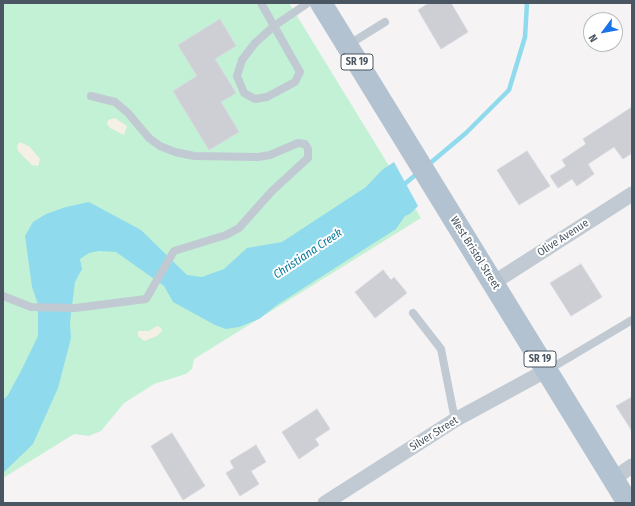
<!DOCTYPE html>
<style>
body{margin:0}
#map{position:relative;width:635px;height:506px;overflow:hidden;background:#f5f3f3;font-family:"Fira Sans Condensed",sans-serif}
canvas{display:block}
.frame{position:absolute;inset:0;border:4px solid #4a5661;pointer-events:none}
.north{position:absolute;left:583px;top:12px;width:40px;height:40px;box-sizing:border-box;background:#fff;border:1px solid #b7bbc0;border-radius:50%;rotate:238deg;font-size:11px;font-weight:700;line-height:16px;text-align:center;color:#4a5661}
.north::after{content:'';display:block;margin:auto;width:14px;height:18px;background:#1a73e8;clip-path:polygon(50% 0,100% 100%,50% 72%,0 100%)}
</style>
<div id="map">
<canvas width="635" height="506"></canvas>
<div class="frame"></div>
<div class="north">N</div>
</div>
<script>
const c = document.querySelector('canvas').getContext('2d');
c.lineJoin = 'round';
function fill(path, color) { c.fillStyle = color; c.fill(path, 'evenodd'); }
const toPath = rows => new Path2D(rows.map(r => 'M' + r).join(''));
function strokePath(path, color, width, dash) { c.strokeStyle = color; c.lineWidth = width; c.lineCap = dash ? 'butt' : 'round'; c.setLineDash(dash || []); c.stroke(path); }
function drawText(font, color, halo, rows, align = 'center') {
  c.font = font + ' "Fira Sans Condensed",sans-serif'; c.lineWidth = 4; c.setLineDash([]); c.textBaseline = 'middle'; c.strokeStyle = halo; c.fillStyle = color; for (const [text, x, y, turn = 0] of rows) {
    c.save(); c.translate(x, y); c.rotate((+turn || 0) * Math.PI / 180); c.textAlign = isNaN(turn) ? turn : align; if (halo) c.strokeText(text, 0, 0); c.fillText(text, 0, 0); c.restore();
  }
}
fill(toPath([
 [3,3,289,3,421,218,194,359,192,369,186,374,154,384,124,403,101,431,89,436,74,434,3,478]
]), '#c3f1d5');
fill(toPath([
 [115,118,127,126,124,135,110,128,107,124,108,120],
 [20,142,30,147,40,159,38,166,32,165,18,151,17,146],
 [157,326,161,328,162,331,157,336,144,341,138,336,138,331,149,331]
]), '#f5f0e5');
fill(toPath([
 [394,162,418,206,410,214,405,216,396,229,277,305,259,319,239,327,226,329,215,325,173,302,164,286,116,252,99,251,89,253,80,259,82,269,75,282,70,322,71,338,58,388,33,444,3,473,3,400,8,395,22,369,38,336,38,304,32,287,25,236,33,222,46,214,66,207,89,202,141,230,187,275,202,277,224,269,247,248,282,242,366,187,382,170]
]), '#90daee');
strokePath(toPath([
 [428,165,466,133,509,90,525,37,527,3],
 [401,187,419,172]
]), '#90daee', 4.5);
const building = toPath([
 [429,3,451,3,468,32,441,49,418,10,429,3],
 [220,19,236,46,215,59,236,93,221,102,239,132,209,150,173,91,197,76,178,45,220,19],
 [632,107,632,153,623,159,614,147,588,164,594,174,577,186,572,179,558,188,550,176,566,166,562,160,586,144,583,139,632,107],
 [527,151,550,186,519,205,497,170,527,151],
 [581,264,602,297,571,316,550,283,581,264],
 [383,270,391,280,394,277,407,293,375,318,355,292,383,270],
 [632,397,632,431,616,406,632,397],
 [317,409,330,429,315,439,319,445,299,459,282,432,317,409],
 [172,433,205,486,183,500,151,446,172,433],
 [256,445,266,462,251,471,259,484,240,496,226,473,234,468,230,461,256,445]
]);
fill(building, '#cdcfd5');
strokePath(building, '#d7d9de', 1);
strokePath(toPath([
 [261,3,300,72,295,82,267,97,255,99,244,93,237,76,242,60,255,43,274,26,308,3],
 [348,45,385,22],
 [3,296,31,307,75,308,146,299,174,251,226,235,239,228,272,191,308,158,308,149,305,144,298,143,270,155,258,157,194,156,175,152,160,146,149,138,128,113,115,102,91,96],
 [413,313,441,349,455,420],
 [548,370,632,320]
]), '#c1cad2', 8);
strokePath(toPath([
 [493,283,632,194],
 [613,479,632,466],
 [325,503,455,420,547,370]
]), '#c1cad2', 15);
strokePath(toPath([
 [321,3,628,503]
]), '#b3c2d1', 22);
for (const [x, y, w] of [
 [357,62,32],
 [540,359,32]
]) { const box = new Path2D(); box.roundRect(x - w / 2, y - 8, w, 16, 3); c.fillStyle = '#fff'; c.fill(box); strokePath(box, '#4a5661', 1); }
drawText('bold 10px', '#4a5661', null, [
 ["SR 19",357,62],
 ["SR 19",540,359]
]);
drawText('11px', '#4a5661', '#fff', [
 ["Olive Avenue",563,238,-33],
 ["West Bristol Street",475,253,58],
 ["Silver Street",434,434,-32]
]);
drawText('italic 12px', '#0c7c9b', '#fff', [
 ["Christiana Creek",308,254,-34]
]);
</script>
